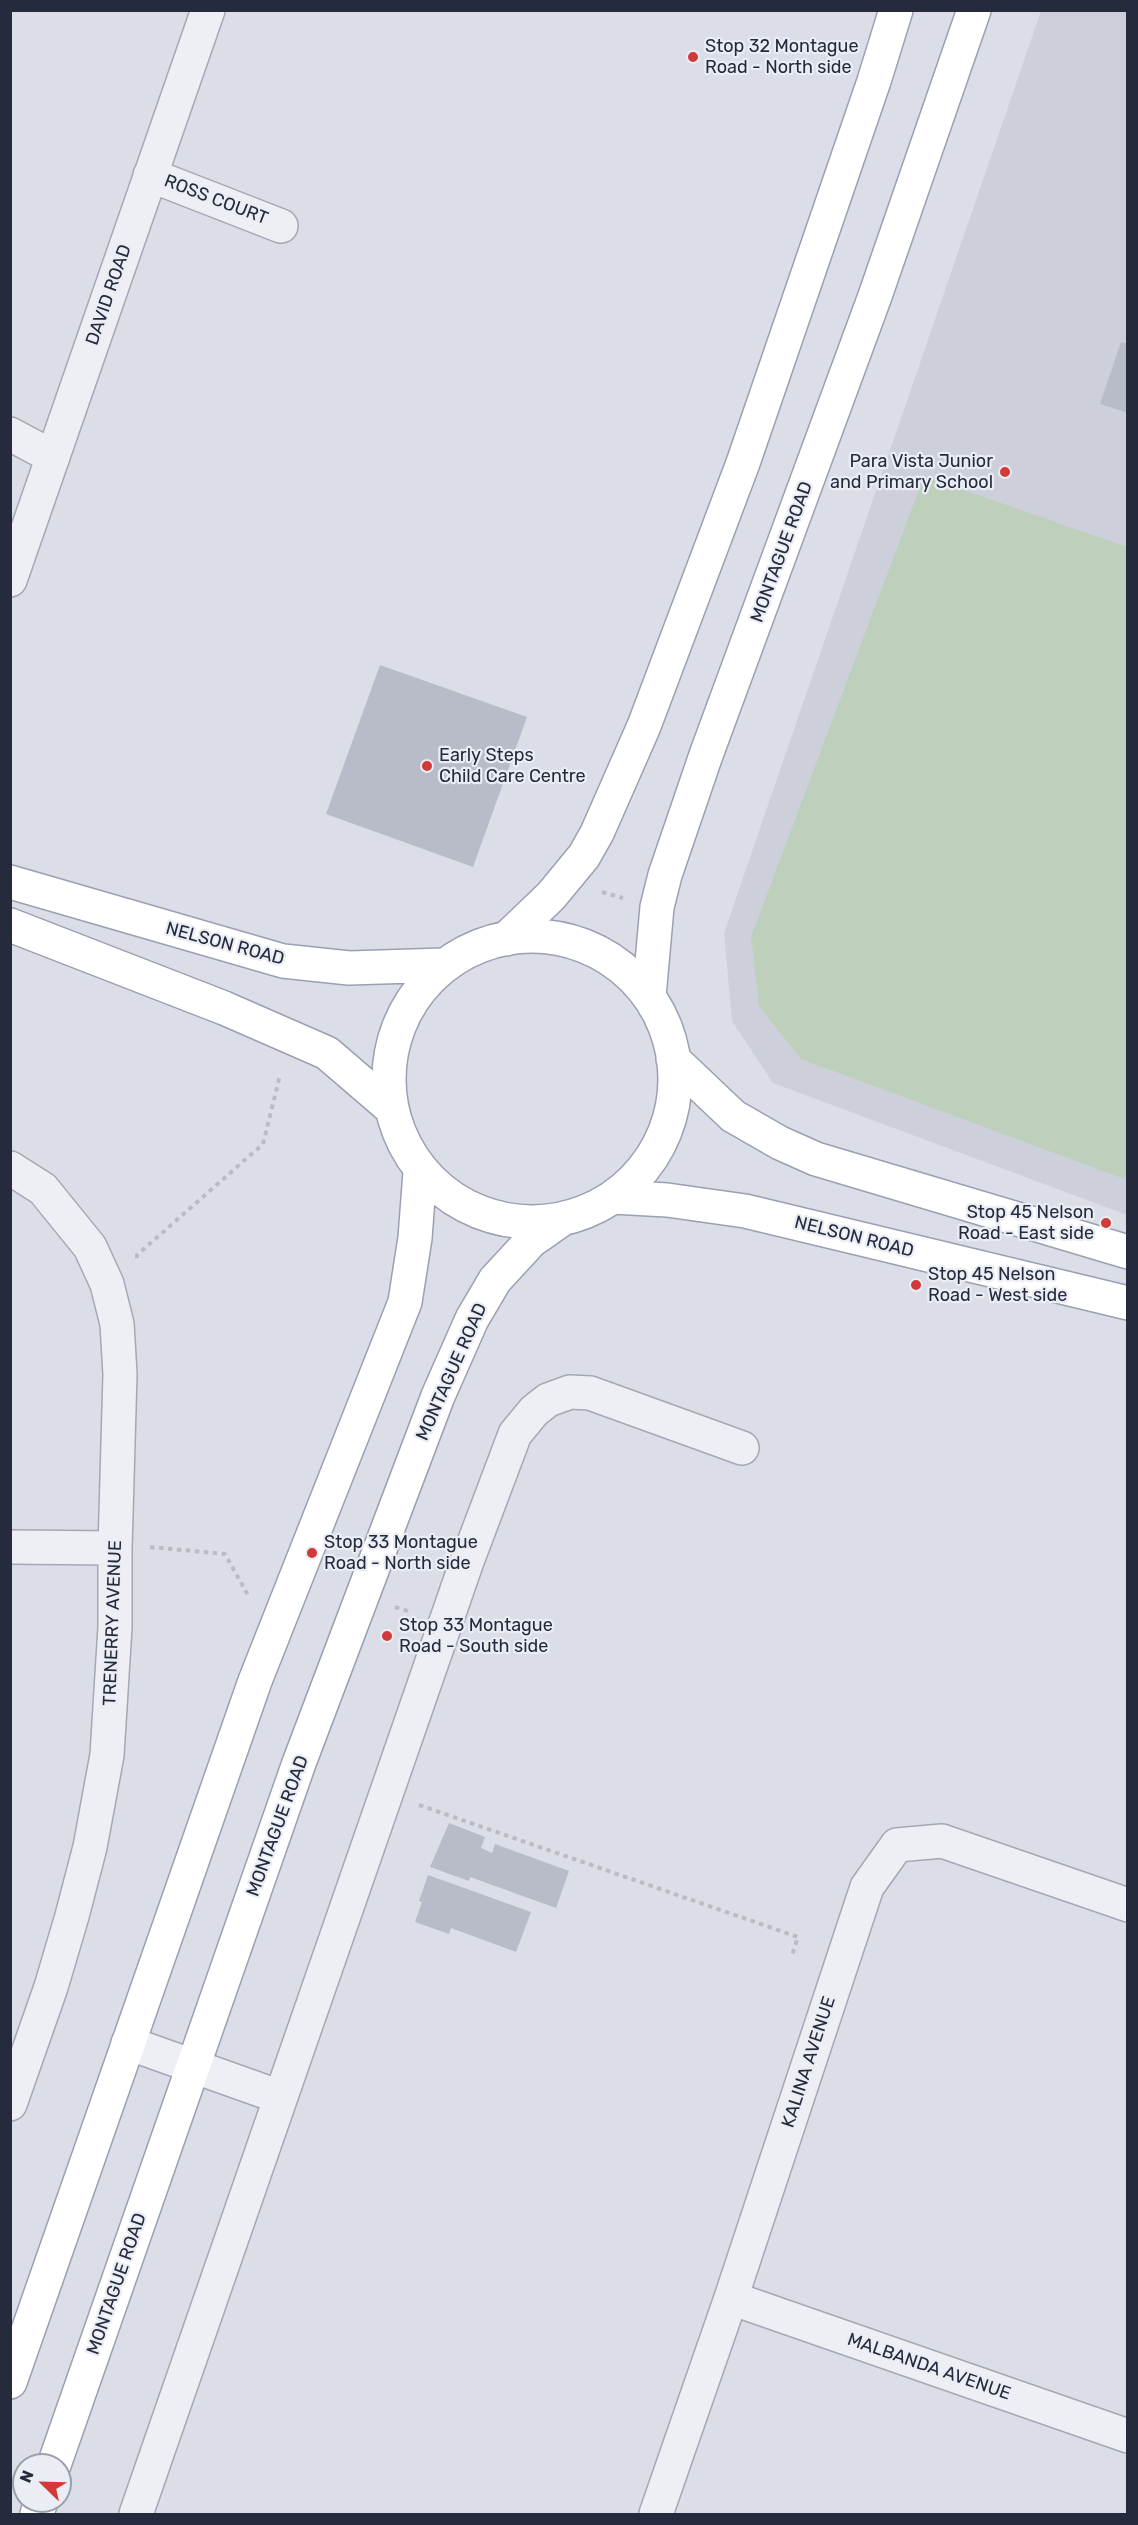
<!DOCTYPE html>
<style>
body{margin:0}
#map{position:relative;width:1138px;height:2525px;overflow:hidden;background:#dbdee6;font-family:Rubik,sans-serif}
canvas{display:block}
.frame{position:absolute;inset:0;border:12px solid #252a3c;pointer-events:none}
.north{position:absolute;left:12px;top:2453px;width:60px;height:60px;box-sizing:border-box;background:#eaedf4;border:2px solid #9b9faa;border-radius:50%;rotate:293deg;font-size:16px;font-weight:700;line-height:24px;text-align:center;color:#252a3c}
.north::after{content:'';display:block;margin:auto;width:21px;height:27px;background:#d23939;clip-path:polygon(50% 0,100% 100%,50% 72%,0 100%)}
</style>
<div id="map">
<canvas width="1138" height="2525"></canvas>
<div class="frame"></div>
<div class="north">N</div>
</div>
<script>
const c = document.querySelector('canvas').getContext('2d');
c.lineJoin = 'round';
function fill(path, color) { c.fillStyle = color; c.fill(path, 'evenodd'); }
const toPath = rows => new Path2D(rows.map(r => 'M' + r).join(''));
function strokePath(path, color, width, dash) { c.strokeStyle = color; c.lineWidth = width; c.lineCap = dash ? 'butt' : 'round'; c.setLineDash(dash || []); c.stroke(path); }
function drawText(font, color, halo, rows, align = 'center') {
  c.font = font + ' Rubik,sans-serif'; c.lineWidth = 4.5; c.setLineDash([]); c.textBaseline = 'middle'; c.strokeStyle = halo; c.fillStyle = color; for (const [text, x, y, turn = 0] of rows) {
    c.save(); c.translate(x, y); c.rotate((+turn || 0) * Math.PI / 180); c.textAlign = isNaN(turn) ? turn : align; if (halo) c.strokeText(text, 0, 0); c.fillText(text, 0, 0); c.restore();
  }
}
fill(toPath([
 [1041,11,1127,11,1127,1215,773,1083,732,1021,724,933]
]), '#cdd0db');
fill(toPath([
 [924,476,1127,547,1127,1180,801,1059,759,1006,751,937]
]), '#bed0bc');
fill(toPath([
 [1121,342,1128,344,1128,413,1100,404],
 [380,665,527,717,473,867,326,814],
 [449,1823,485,1837,481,1848,492,1853,495,1844,569,1871,556,1908,470,1877,469,1881,430,1867],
 [428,1875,531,1912,516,1952,451,1928,449,1934,415,1922,422,1902,419,1901]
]), '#b8bcc9');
const minor = toPath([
 [150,175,281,226],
 [10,434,53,457],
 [10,580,208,10],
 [10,1168,43,1189,90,1247,107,1284,117,1324,120,1374,115,1548,115,1627,107,1755,90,1847,72,1916,51,1987,10,2104],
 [10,1547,115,1548],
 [128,2043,280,2097],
 [731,2298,1128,2436],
 [136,2514,466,1564,515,1434,534,1411,548,1400,570,1392,590,1393,742,1448],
 [656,2514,731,2298,867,1887,897,1845,942,1841,1128,1905]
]);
const major = toPath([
 [10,882,283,961,349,968,445,965],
 [10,925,224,1008,327,1053,391,1108],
 '389 1079a143 143 0 1 1 286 0a143 143 0 1 1-286 0Z',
 [506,939,551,896,584,856,597,833,644,726,743,463,874,81,896,10],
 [649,996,657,907,665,875,706,755,875,296,974,10],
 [673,1059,733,1116,780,1143,816,1159,1128,1252],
 [613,1197,667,1200,745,1211,1128,1303],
 [10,2382,255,1681,405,1302,415,1238,420,1172],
 [54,2465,299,1763,438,1396,472,1319,495,1280,531,1241,561,1220],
 [37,2514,41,2501]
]);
strokePath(minor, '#a4a8b3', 36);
strokePath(major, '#9aa0b2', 36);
strokePath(toPath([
 [602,892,623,898],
 [137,1258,137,1255,263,1144,280,1075],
 [150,1547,225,1554,249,1597],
 [395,1607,411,1612],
 [419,1805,798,1937,792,1955]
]), '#babcc4', 4, [4.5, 4.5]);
strokePath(minor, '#eeeff4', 33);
strokePath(major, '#fff', 33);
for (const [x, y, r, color] of [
 [693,57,6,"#d23939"],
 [1005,472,6,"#d23939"],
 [427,766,6,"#d23939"],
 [1106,1223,6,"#d23939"],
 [916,1285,6,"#d23939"],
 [312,1553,6,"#d23939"],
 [387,1636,6,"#d23939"]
]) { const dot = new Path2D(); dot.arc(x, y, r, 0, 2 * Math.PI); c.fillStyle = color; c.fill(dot); strokePath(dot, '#eaedf4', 2); }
drawText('18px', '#252a3c', '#eaedf4', [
 ["Stop 32 Montague",705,47],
 ["Road - North side",705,68],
 ["Para Vista Junior",993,462,"right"],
 ["and Primary School",993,483,"right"],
 ["Early Steps",439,756],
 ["Child Care Centre",439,777],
 ["Stop 45 Nelson",1094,1213,"right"],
 ["Road - East side",1094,1234,"right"],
 ["Stop 45 Nelson",928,1275],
 ["Road - West side",928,1296],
 ["Stop 33 Montague",324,1543],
 ["Road - North side",324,1564],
 ["Stop 33 Montague",399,1626],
 ["Road - South side",399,1647]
], 'left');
drawText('18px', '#252a3c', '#eaedf4', [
 ["ROSS COURT",216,200,21],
 ["DAVID ROAD",109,295,-71],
 ["MONTAGUE ROAD",782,552,-70],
 ["NELSON ROAD",225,944,15],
 ["NELSON ROAD",854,1237,14],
 ["MONTAGUE ROAD",452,1372,-66],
 ["TRENERRY AVENUE",113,1623,-88],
 ["MONTAGUE ROAD",278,1826,-70],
 ["KALINA AVENUE",809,2062,-72],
 ["MONTAGUE ROAD",117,2284,-71],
 ["MALBANDA AVENUE",929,2367,19]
]);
</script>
